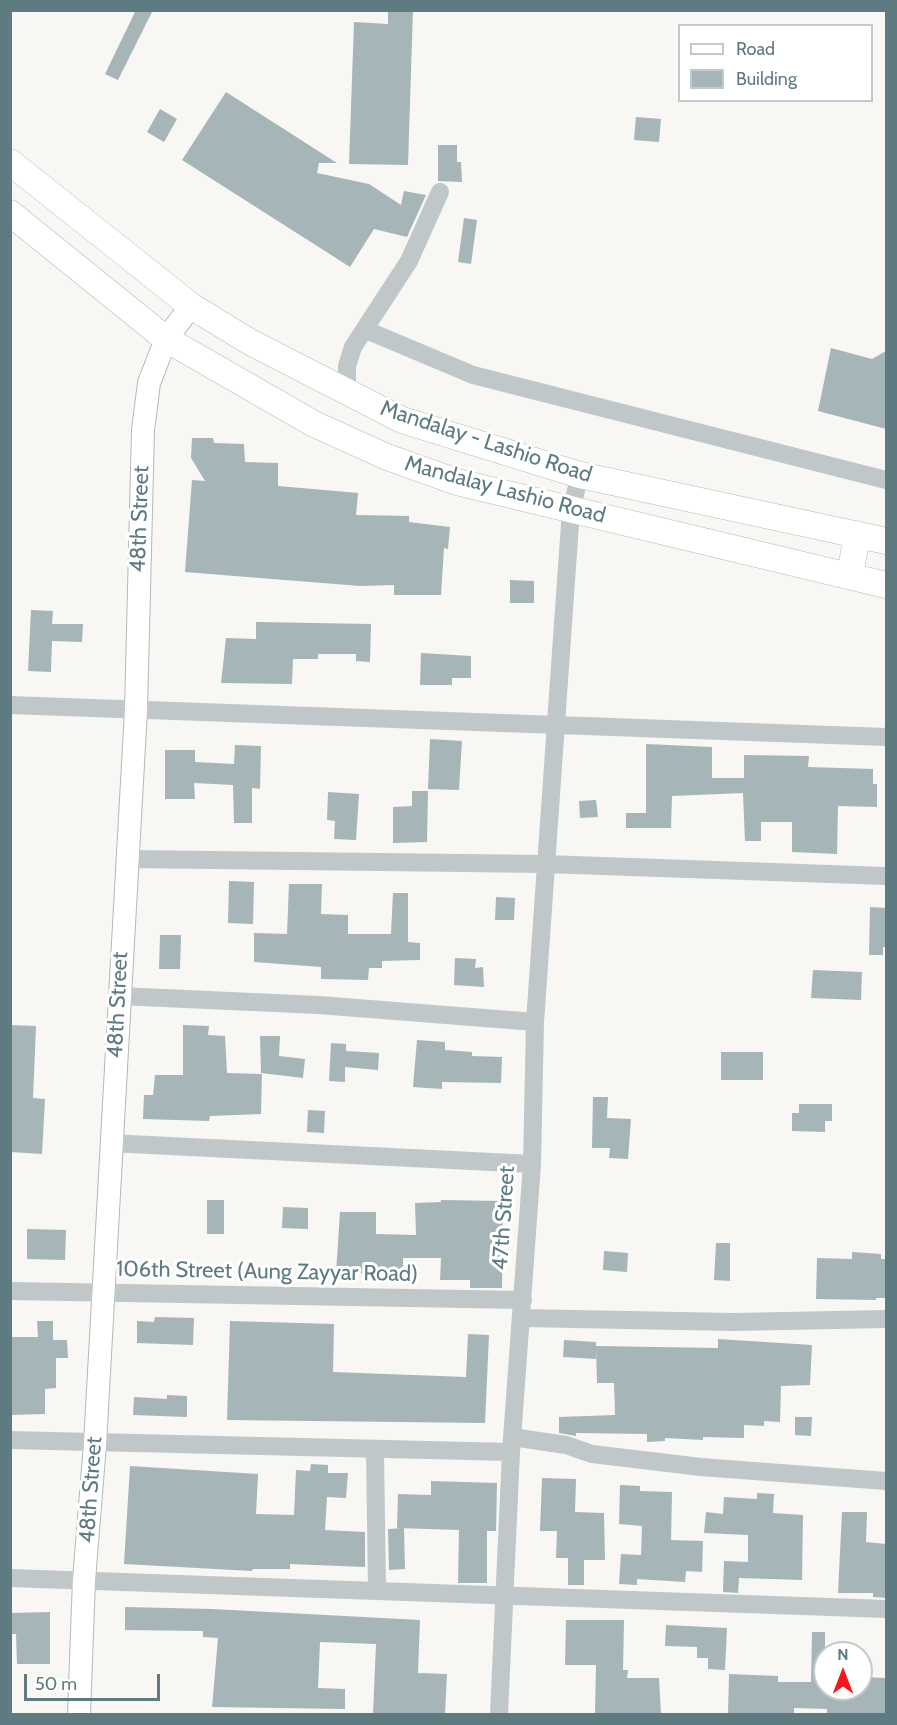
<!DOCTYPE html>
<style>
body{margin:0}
#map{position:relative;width:897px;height:1725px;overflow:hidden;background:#f8f7f4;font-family:Cabin,sans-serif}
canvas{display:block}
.frame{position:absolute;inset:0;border:12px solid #5f7b82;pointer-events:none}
.legend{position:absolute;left:678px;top:24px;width:195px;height:78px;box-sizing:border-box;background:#fff;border:2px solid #bfcacd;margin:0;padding:8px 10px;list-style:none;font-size:18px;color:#5f7b82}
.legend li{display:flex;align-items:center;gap:12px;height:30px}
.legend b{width:30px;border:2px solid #bfcacd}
.north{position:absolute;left:813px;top:1641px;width:60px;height:60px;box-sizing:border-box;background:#fff;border:2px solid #bfcacd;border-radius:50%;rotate:0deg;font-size:16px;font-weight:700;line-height:24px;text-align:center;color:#5f7b82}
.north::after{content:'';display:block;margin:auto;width:21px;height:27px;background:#f4181a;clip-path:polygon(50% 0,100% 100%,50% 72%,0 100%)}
.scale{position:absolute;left:24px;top:1674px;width:136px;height:27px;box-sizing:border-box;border:3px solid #5f7b82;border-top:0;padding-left:8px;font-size:18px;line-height:21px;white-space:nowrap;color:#5f7b82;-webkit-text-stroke:4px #fff;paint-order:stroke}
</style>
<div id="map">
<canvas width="897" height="1725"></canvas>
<div class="frame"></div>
<ul class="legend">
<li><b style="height:8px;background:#fff"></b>Road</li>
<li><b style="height:16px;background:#a6b5b7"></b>Building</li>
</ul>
<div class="north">N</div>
<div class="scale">50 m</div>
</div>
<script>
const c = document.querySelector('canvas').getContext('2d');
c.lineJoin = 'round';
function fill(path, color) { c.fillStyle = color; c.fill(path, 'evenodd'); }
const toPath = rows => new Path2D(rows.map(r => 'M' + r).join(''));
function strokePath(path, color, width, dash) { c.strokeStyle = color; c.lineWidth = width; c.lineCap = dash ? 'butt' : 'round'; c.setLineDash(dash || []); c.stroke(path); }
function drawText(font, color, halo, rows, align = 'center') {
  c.font = font + ' Cabin,sans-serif'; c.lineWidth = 6; c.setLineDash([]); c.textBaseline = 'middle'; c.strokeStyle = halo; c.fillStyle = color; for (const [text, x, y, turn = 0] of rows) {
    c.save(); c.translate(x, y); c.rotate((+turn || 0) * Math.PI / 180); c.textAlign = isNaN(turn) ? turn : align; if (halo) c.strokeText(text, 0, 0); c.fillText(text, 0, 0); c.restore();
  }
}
fill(toPath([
 [136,10,153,10,118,80,105,74],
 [388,10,413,10,408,165,349,164,354,22,388,24],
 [226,92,337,163,319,163,317,173,369,184,401,205,404,191,426,195,407,237,374,229,350,267,182,160],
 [160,109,177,119,164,142,147,132],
 [636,117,661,119,659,142,634,140],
 [438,145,457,145,457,162,461,162,462,182,438,181],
 [464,218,477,220,471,264,458,262],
 [831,348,872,359,886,351,886,429,818,411],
 [192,438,213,438,214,443,244,444,245,462,278,463,278,486,358,493,356,515,409,516,409,522,450,527,448,549,444,548,441,595,394,595,394,585,360,586,185,572,192,480,205,481,191,458],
 [510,580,534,581,534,603,510,603],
 [31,610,53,611,52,624,83,624,82,642,52,641,51,672,28,671],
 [256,622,371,624,370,662,356,661,356,654,318,654,318,659,293,659,292,684,221,683,226,638,256,639],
 [421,653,471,656,471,678,452,678,452,685,420,685],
 [430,739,462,741,459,790,428,789],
 [646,744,712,747,712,778,744,778,744,755,809,756,808,767,873,769,873,784,877,784,877,807,838,806,837,854,792,852,792,822,761,822,761,841,745,841,743,793,672,796,671,828,626,828,626,813,646,813],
 [235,745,261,746,260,789,252,788,252,823,234,823,233,785,194,783,195,799,165,799,165,750,195,750,195,762,234,764],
 [412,791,428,791,427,842,393,843,393,807,412,806],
 [328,792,359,794,356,840,334,839,335,821,327,820],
 [596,800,598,817,580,818,579,801],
 [229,881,254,882,253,924,228,923],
 [289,884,322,884,321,914,348,915,348,934,391,934,393,893,408,893,408,942,420,943,420,960,382,961,382,968,369,968,368,980,321,979,321,967,254,962,254,933,287,934],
 [496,897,515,898,514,920,495,920],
 [870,907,886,908,886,947,883,947,883,955,869,955],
 [160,935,181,935,180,969,159,969],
 [455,958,476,959,475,968,483,967,484,987,454,985],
 [813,970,862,972,861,1000,811,998],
 [10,1025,36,1026,33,1098,45,1099,42,1154,10,1152],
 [183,1025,209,1026,208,1035,225,1036,227,1073,262,1074,261,1114,210,1116,209,1121,143,1119,144,1095,153,1095,155,1075,183,1075],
 [260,1036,280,1036,279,1056,305,1059,303,1078,261,1073],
 [417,1040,445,1042,445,1050,472,1052,472,1056,502,1057,501,1083,442,1082,442,1089,413,1087],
 [331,1043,346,1044,346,1051,379,1053,378,1070,345,1067,345,1082,329,1081],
 [721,1052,763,1052,763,1080,721,1080],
 [593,1097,608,1097,607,1118,631,1119,628,1159,609,1158,610,1148,592,1148],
 [799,1104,832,1104,832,1121,825,1121,825,1132,792,1131,792,1113,799,1113],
 [308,1110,325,1111,324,1133,307,1132],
 [207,1200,224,1200,224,1234,207,1234],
 [441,1200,503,1201,502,1288,470,1288,470,1280,440,1280,441,1258,403,1258,403,1274,336,1273,340,1212,376,1212,376,1234,416,1235,415,1203,441,1202],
 [283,1207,308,1208,308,1229,282,1228],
 [27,1229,66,1230,65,1260,27,1259],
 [716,1243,730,1243,730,1281,714,1280],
 [604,1251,628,1253,627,1272,603,1270],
 [852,1252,881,1254,881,1259,886,1259,886,1298,876,1298,876,1300,816,1299,817,1258,852,1259],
 [155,1317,194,1318,193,1345,137,1343,137,1321,154,1322],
 [37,1321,53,1321,53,1340,67,1340,68,1358,56,1358,56,1388,45,1389,45,1414,10,1415,10,1337,38,1337],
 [230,1321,334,1324,333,1372,466,1377,468,1334,489,1335,485,1423,227,1420],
 [718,1339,812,1345,810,1385,781,1386,780,1422,764,1421,764,1426,744,1425,744,1438,703,1437,703,1440,665,1438,665,1441,647,1442,647,1434,576,1433,576,1436,559,1433,559,1417,615,1415,614,1383,597,1383,596,1346,718,1348],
 [564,1340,596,1342,596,1359,563,1357],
 [167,1395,187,1396,187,1417,133,1415,134,1397,167,1399],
 [795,1417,812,1417,811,1436,795,1435],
 [311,1464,328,1465,328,1473,348,1473,346,1498,327,1497,325,1530,365,1532,365,1567,290,1564,290,1569,253,1569,252,1571,124,1564,130,1466,258,1474,256,1514,294,1515,296,1470,310,1471],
 [542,1478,576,1479,575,1512,604,1513,605,1560,584,1560,584,1585,568,1585,568,1558,556,1558,557,1531,540,1531],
 [431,1481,497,1483,496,1531,487,1531,487,1583,458,1583,459,1530,397,1528,398,1494,431,1495],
 [620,1485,640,1486,640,1491,672,1492,671,1540,703,1541,702,1572,686,1571,685,1582,637,1579,637,1585,619,1584,621,1554,641,1555,642,1526,619,1524],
 [757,1493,774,1494,773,1513,803,1515,802,1580,739,1578,738,1593,723,1592,724,1561,748,1562,748,1535,704,1533,706,1512,723,1514,724,1497,757,1499],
 [842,1512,867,1512,866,1542,886,1544,886,1598,873,1597,873,1593,838,1593],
 [404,1528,405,1569,389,1570,388,1529],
 [125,1607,212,1609,420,1620,418,1673,447,1674,445,1714,373,1714,376,1644,320,1642,318,1688,345,1689,345,1709,212,1707,218,1638,203,1637,203,1631,125,1630],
 [50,1612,50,1664,17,1664,16,1634,10,1634,10,1613],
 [566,1620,624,1620,623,1670,628,1670,627,1678,659,1678,661,1714,595,1714,596,1665,565,1665],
 [666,1625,727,1628,725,1670,708,1669,708,1658,697,1658,697,1647,665,1646],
 [812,1632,825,1632,825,1692,863,1692,863,1677,886,1678,886,1714,827,1714,827,1709,794,1708,794,1714,728,1714,729,1674,778,1676,778,1682,811,1682]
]), '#a6b5b7');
const major = toPath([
 [79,1714,84,1580,95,1444,136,710,143,430,149,383,166,339,191,306]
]);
const highway = toPath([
 [10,162,191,306,250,342,402,420,580,475,886,541],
 [10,213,166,339,314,424,387,457,457,482,886,585],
 [850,576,857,534]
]);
strokePath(major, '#b1babc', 24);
strokePath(highway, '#b3babc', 27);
strokePath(toPath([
 [366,330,473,375,886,480],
 [347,394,347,366,353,347,409,261,440,192],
 [10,705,886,737],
 [127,859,546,864,886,876],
 [119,996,319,1005,535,1022],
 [110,1143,532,1164],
 [10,1291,523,1300],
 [521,1318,733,1322,886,1319],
 [512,1437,566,1445,592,1454,701,1467,886,1481],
 [10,1440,511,1452],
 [375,1450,377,1591],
 [10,1578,886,1609],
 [499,1714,511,1452,532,1164,535,1022,571,510,580,475]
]), '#c0c7c9', 18);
strokePath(major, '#fff', 22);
strokePath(highway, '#fff', 26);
drawText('22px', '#5f7b82', '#fff', [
 ["Mandalay - Lashio Road",486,442,18],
 ["Mandalay Lashio Road",505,490,15],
 ["48th Street",140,519,-88],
 ["48th Street",118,1005,-87],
 ["47th Street",504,1218,-86],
 ["106th Street (Aung Zayyar Road)",267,1272,1],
 ["48th Street",91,1490,-86]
]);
</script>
